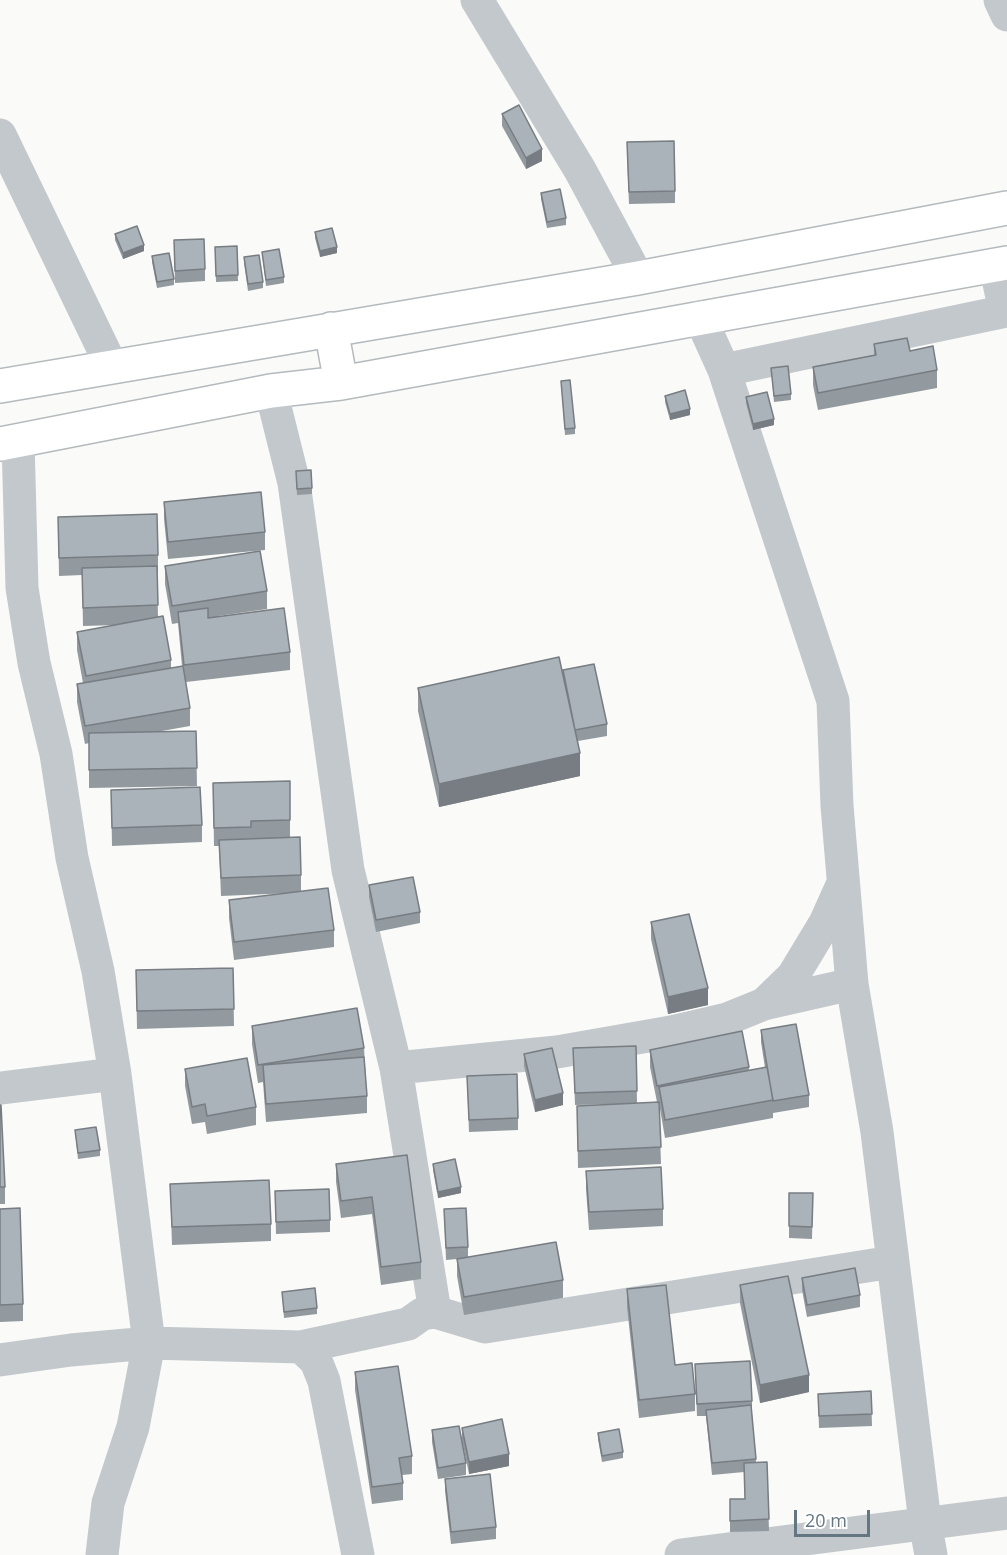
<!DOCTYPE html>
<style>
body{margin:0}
#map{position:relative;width:1007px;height:1555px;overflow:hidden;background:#fafaf8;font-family:"Open Sans",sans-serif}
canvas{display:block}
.scale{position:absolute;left:794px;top:1510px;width:76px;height:27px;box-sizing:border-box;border:3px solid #657683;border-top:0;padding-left:8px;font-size:18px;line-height:21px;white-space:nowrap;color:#657683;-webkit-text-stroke:4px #fff;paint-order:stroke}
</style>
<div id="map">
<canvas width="1007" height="1555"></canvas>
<div class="scale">20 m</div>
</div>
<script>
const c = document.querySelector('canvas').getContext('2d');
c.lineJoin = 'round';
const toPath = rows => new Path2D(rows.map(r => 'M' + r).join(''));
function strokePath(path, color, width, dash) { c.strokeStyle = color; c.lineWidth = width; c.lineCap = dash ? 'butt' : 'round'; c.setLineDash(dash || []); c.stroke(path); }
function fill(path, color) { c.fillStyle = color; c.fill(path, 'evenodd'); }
const major = toPath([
 [331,329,341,383],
 [0,386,638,278,1007,208],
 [0,444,271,391,341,383,1007,263]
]);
strokePath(major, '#b5babe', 36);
strokePath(toPath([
 [477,0,580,170,638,278],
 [1000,0,1007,15],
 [0,135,111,365],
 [995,265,1005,311],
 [700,317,724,370,833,701,837,806,852,984,877,1132,925,1522,931,1555],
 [724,370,1007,311],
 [271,391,294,483,348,870,396,1068,435,1312,422,1314,408,1324,301,1347],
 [18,441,22,588,34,663,56,754,72,858,98,971,115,1074,149,1343,133,1427,108,1503,102,1555],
 [764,1004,852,984],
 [396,1068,557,1052,671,1032,727,1019,764,1004,793,976,825,923,843,883],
 [0,1088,115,1074],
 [435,1312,485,1327,892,1262],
 [0,1360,71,1350,149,1343,301,1347,316,1361,324,1381,358,1555],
 [681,1555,1007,1513]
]), '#c3c8cc', 33);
strokePath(major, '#fff', 33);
fill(toPath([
 [502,114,542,161,526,169,502,126],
 [627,154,675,191,675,203,629,204],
 [541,193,566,218,566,225,547,228,541,199],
 [315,232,337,253,320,257,315,238],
 [115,234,144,251,123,259,115,240],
 [174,240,205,269,205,281,175,283],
 [237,246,238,281,216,282,215,247],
 [262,252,284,277,284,283,266,286],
 [152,256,174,279,174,285,157,288,152,262],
 [244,257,263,282,263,288,248,291,244,263],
 [874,344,910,351,937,370,937,388,818,410,813,385,813,367,874,355],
 [771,368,791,394,791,400,774,402],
 [561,381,575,428,575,434,565,435],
 [665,396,690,415,670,420,665,402],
 [746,397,774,425,753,430,746,403],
 [296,478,312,488,312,494,297,495],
 [164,502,265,532,265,550,168,559,164,519],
 [58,517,158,555,158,573,157,573,158,617,171,660,171,668,182,666,178,623,172,624,165,584,165,566,267,591,267,609,218,616,290,652,290,670,186,682,190,708,190,726,156,732,196,731,197,786,89,788,89,743,85,744,77,702,77,684,83,683,77,650,77,632,118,625,83,626,82,575,59,576],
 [563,674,607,724,607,736,578,741,580,776,439,807,418,711,418,688],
 [290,781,290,837,301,875,301,892,334,930,334,947,234,960,229,918,229,900,292,893,221,896,219,846,214,846,213,783],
 [111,790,202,825,202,842,112,846],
 [369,885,420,912,420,923,376,932,369,897],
 [651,922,708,1005,668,1014,651,939],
 [233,968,234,1026,137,1029,136,970],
 [252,1026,364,1048,367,1096,367,1113,266,1122,263,1082,258,1083,252,1044],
 [761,1030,809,1095,809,1107,773,1113,773,1118,665,1138,659,1103,661,1164,578,1168,577,1106,625,1104,575,1105,573,1048,636,1046,637,1103,657,1102,650,1067,650,1050,749,1067,749,1071,765,1068,761,1042],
 [524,1054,563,1105,535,1112,524,1066],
 [185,1069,256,1107,256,1125,207,1134,205,1122,192,1124,185,1086],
 [467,1076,518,1118,518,1130,469,1132],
 [0,1105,5,1187,5,1204,0,1204],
 [75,1130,100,1150,100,1156,78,1159],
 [407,1155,421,1262,421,1279,381,1285,372,1214,341,1218,336,1182,336,1164],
 [433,1164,461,1193,438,1198,433,1170],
 [586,1171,663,1209,663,1226,589,1230,586,1189],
 [170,1184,271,1224,271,1241,172,1245],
 [275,1191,330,1220,330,1232,276,1234],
 [789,1193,813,1193,812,1239,789,1238],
 [0,1209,23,1304,23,1321,0,1322],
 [444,1209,468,1247,468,1257,563,1280,563,1298,464,1315,457,1276,457,1259,446,1260],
 [802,1278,860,1295,860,1307,807,1317,802,1290],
 [740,1285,809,1392,760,1403,740,1303],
 [627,1289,675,1365,695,1394,695,1411,639,1418,627,1307],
 [282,1292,317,1308,317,1314,284,1318],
 [695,1364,752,1401,752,1413,756,1462,767,1462,769,1531,730,1532,730,1499,745,1499,744,1472,712,1475,706,1416,697,1416],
 [355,1372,412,1456,412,1474,402,1475,403,1483,403,1500,372,1504,355,1390],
 [871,1391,872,1426,819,1428,818,1394],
 [462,1428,509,1466,469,1474,462,1440],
 [432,1430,466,1463,466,1475,438,1479,432,1442],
 [598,1433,623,1452,623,1458,602,1462,598,1439],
 [445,1479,496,1527,496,1539,451,1544,445,1491]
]), '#929a9f');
fill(toPath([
 [542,149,542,161,526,169,526,158],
 [144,245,144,251,123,259,123,253],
 [337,247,337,253,320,257,320,251],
 [690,409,690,415,670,420,670,414],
 [774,419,774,425,753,430,753,424],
 [580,753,580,776,439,807,439,784],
 [708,988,708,1005,668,1014,668,997],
 [563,1093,563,1105,535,1112,535,1100],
 [461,1187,461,1193,438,1198,438,1192],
 [809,1375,809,1392,760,1403,760,1385],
 [509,1454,509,1466,469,1474,469,1462]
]), '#777d82');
const building = toPath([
 [519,105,542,149,526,158,502,114,519,105],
 [674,141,675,191,629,192,627,142,674,141],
 [560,189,566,218,547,222,541,193,560,189],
 [137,226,144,245,123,253,115,234,137,226],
 [332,228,337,247,320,251,315,232,332,228],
 [204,239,205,269,175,271,174,240,204,239],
 [237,246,238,275,216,276,215,247,237,246],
 [279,249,284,277,266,280,262,252,279,249],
 [169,253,174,279,157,282,152,256,169,253],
 [259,255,263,282,248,284,244,257,259,255],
 [907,338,910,351,933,346,937,370,818,393,813,367,876,355,874,344,907,338],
 [788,366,791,394,774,396,771,368,788,366],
 [570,380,575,428,565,429,561,381,570,380],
 [685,390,690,409,670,414,665,396,685,390],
 [767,392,774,419,753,424,746,397,767,392],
 [311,470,312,488,297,489,296,471,311,470],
 [261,492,265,532,168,542,164,502,261,492],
 [157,514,158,555,59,558,58,517,157,514],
 [260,551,267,591,172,606,165,566,260,551],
 [157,566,158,605,83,608,82,568,157,566],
 [208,608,208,618,284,608,290,652,184,665,178,612,208,608],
 [163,616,171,660,86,676,77,632,163,616],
 [559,657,580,753,439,784,418,688,559,657],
 [594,664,607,724,575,730,563,670,594,664],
 [183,666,190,708,85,726,77,684,183,666],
 [196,731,197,768,89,770,89,733,196,731],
 [290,781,290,820,251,821,251,827,214,828,213,783,290,781],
 [200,787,202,825,112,828,111,790,200,787],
 [300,837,301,875,221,878,219,840,300,837],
 [413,877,420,912,376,920,369,885,413,877],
 [328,888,334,930,234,942,229,900,328,888],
 [689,914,708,988,668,997,651,922,689,914],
 [233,968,234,1009,137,1011,136,970,233,968],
 [357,1008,364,1048,258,1065,252,1026,357,1008],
 [796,1024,809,1095,773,1101,761,1030,796,1024],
 [742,1031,749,1067,657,1086,650,1050,742,1031],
 [636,1046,637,1091,575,1093,573,1048,636,1046],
 [552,1048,563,1093,535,1100,524,1054,552,1048],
 [364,1057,367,1096,266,1104,263,1065,364,1057],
 [247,1058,256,1107,207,1116,205,1104,192,1107,185,1069,247,1058],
 [767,1067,773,1100,665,1120,659,1087,767,1067],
 [517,1074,518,1118,469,1120,467,1076,517,1074],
 [659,1102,661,1147,578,1151,577,1106,659,1102],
 [0,1105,1,1105,5,1187,0,1187,0,1105],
 [96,1127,100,1150,78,1153,75,1130,96,1127],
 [407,1155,421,1262,381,1267,372,1197,341,1201,336,1164,407,1155],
 [455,1159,461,1187,438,1192,433,1164,455,1159],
 [661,1167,663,1209,589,1212,586,1171,661,1167],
 [269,1180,271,1224,172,1227,170,1184,269,1180],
 [329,1189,330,1220,276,1222,275,1191,329,1189],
 [789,1193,813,1193,812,1227,789,1226,789,1193],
 [20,1208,23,1304,0,1305,0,1209,20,1208],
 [466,1208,468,1247,446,1248,444,1209,466,1208],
 [556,1242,563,1280,464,1297,457,1259,556,1242],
 [855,1268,860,1295,807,1305,802,1278,855,1268],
 [788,1276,809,1375,760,1385,740,1285,788,1276],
 [666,1285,675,1365,692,1363,695,1394,639,1400,627,1289,666,1285],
 [315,1288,317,1308,284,1312,282,1292,315,1288],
 [750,1361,752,1401,697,1404,695,1364,750,1361],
 [398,1366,412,1456,399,1458,403,1483,372,1487,355,1372,398,1366],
 [871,1391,872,1414,819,1416,818,1394,871,1391],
 [751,1405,756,1459,712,1463,706,1410,751,1405],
 [502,1419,509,1454,469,1462,462,1428,502,1419],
 [459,1426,466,1463,438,1468,432,1430,459,1426],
 [619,1429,623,1452,602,1456,598,1433,619,1429],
 [767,1462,769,1519,730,1521,730,1499,745,1499,744,1463,767,1462],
 [490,1474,496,1527,451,1532,445,1479,490,1474]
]);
fill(building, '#aab3b9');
strokePath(building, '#777d82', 1.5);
</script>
